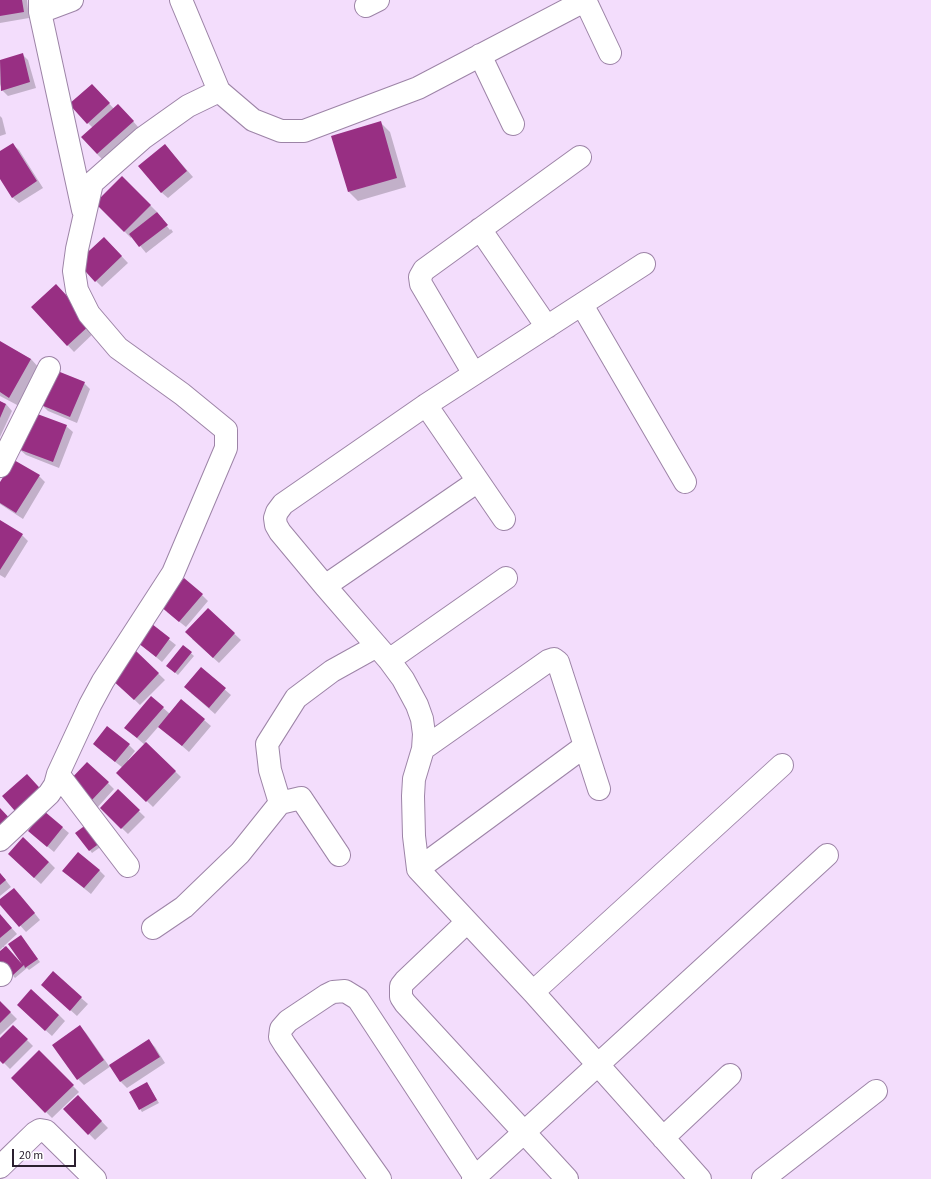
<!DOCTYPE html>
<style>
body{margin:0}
#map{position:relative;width:931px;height:1179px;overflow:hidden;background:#f3ddfc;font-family:"Source Sans 3",sans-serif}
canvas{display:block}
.scale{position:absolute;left:12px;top:1149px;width:64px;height:18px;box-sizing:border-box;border:2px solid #2b202f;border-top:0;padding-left:5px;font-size:12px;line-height:14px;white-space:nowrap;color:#2b202f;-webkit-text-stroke:3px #fff;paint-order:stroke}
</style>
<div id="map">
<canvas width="931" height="1179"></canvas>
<div class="scale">20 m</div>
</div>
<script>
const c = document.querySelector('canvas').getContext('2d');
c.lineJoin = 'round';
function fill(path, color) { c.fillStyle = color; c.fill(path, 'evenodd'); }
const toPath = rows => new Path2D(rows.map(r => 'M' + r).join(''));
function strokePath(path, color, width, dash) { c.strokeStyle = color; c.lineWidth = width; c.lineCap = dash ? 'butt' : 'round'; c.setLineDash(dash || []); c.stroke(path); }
fill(toPath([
 [0,0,27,0,29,18,0,23],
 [22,54,28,60,36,88,8,96,2,90,0,84,0,61],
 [98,91,114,109,124,111,139,128,103,160,97,154,93,128,88,123],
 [0,116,2,118,6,134,0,136],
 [380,122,390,132,406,187,358,201,349,192,333,137],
 [12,144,19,150,43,188,19,203,12,197,0,177,0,152],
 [165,145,193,177,168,198,161,192],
 [122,177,157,212,156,212,163,219,161,219,170,230,171,229,173,232,146,253,132,236,131,238,96,203],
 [110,244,128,263,102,287,96,281],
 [32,307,98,329,74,352],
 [0,342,31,359,40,369,19,406,0,396],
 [84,383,90,389,77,423,48,411,42,405],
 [0,402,6,404,12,411,0,437],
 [66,426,73,432,59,468,26,455,19,449],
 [14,461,39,476,45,482,23,519,0,504,0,484],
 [0,521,22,535,28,541,5,578,0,575],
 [202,595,208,601,186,627,167,612],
 [208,609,241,640,219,663,192,639],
 [152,626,176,645,162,662,139,643],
 [183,646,194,656,178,675,170,668],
 [136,652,165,680,140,705,118,684],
 [201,669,231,695,215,714,191,693],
 [152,698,170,714,181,700,211,726,189,752,159,726,145,742,181,777,153,807,118,773,123,768,100,750,129,745,135,751,128,760,129,761,145,745,132,734],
 [70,782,108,783,114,789,97,808],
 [118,791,145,817,128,834,101,808],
 [44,812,69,833,54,852,29,831],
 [77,833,106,843,92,853],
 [15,860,49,862,55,868,41,884],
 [99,870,105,876,91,894,70,877],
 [0,873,11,887,0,896],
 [20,895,40,920,26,932,0,903,0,901],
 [0,915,17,934,4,946,22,965,23,939,40,962,29,970,27,968,15,978,0,962,0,953,5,948,3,947,0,950],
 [53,973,88,1004,77,1016,49,991],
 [0,1002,17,1019,0,1035],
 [24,1011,59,1015,65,1021,52,1036],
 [13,1026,33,1046,10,1069,0,1059,0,1039],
 [80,1027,86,1033,109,1066,149,1041,155,1047,165,1063,127,1088,121,1082,111,1066,84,1085,78,1079],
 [39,1052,79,1092,52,1118,12,1078],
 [147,1083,159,1103,142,1112,140,1109],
 [78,1097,108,1128,95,1140,65,1109]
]), '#0003');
fill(toPath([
 [0,0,22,0,24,12,0,16],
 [23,53,30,82,1,91,0,60],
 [92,84,110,103,87,124,69,104],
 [118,104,134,121,97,154,81,137],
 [381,121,397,178,348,192,331,136],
 [13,143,37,181,12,198,0,179,0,151],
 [165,144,187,171,161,193,138,166],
 [122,176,151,205,124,232,95,203],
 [157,212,168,225,139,247,129,234],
 [104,237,122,256,95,282,77,262],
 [56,284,92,323,67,346,31,307],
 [0,341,31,359,9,398,0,392],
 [55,370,85,382,70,417,41,405],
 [0,401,6,404,0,418],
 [32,412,67,425,53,462,18,449],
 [14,460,40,475,16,513,0,503,0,482],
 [0,520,23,534,0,570],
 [184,578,203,594,179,622,160,606],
 [208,608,235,633,213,658,185,632],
 [152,624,170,638,156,657,138,643],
 [183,645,192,652,175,673,166,666],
 [136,651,159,673,134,700,110,678],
 [201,667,226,688,209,708,184,687],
 [151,696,164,707,137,738,124,728],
 [181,699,205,719,182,746,158,727],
 [107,726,130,744,115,762,93,744],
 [146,742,176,771,146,802,116,773],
 [87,762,109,782,90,802,68,782],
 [27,774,47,796,21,818,2,796],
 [118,789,140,810,121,829,100,808],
 [0,808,14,823,0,836],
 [44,811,63,827,47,847,28,831],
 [91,821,104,840,89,851,75,833],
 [23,837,49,862,34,878,8,854],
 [78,852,100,870,84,888,62,871],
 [0,873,6,880,0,885],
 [14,888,35,913,19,927,0,905,0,899],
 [0,914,12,928,0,938],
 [21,935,38,959,25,968,24,965,12,976,0,964,0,951,6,946,22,964,8,944],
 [53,971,82,997,70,1011,41,985],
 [31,989,59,1015,45,1031,17,1005],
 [0,1001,11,1012,0,1023],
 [13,1025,28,1039,3,1064,0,1061,0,1038],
 [80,1025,104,1060,77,1080,52,1045],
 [149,1039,160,1057,120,1082,109,1065],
 [39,1050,74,1085,45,1113,11,1078],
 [147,1082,157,1100,139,1110,129,1092],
 [78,1095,102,1121,88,1135,63,1109]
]), '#982f83');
const minor = toPath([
 [40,0,40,12,83,210],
 [181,0,219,91,253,120,281,131,304,131,418,88,586,0],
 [585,0,610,53],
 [366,6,378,0],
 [40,12,72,0],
 [480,55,513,124],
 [480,229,547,327],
 [644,264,426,405,283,504,277,512,275,518,276,525,280,532,325,586,389,660,403,679,417,705,422,719,424,734,423,749,414,779,413,796,414,836,418,869,533,992,700,1179],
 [582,305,685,482],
 [474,374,421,284,420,277,424,270,580,157],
 [426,405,504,519],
 [0,466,49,368],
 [325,586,478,481],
 [389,660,506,578],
 [423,749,548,661,554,659,558,662,599,789],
 [58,774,128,866],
 [0,840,49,794,55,785,58,774,90,705,103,681,173,573,226,448,226,430,182,394,118,348,89,314,77,290,74,271,77,249,92,183,143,138,188,106,219,91],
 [339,855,301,798,280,803,270,770,267,744,296,698,332,671,377,646],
 [418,869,585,746],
 [467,922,405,981,401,986,401,997,405,1003,567,1179],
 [153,928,184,907,240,853,280,803],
 [0,973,1,975],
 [533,992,782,765],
 [663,1138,730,1075],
 [0,1167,35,1133,40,1130,46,1131,95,1179],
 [380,1179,285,1045,280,1037,281,1029,288,1021,327,995,333,992,345,991,358,999,475,1177],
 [473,1179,827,855],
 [763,1179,876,1091]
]);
strokePath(minor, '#9d84a7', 24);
strokePath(minor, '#fff', 22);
</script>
